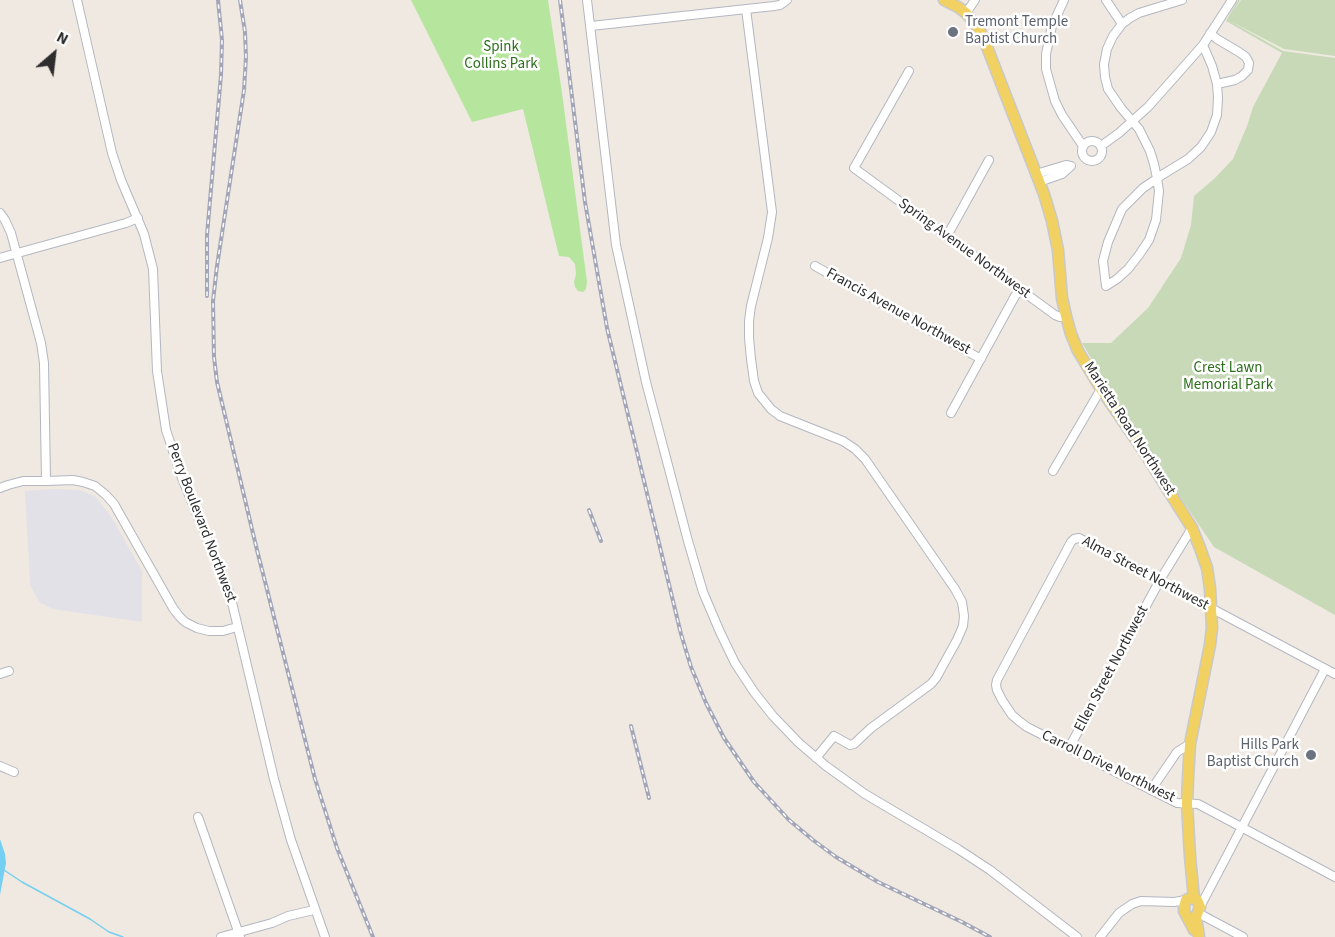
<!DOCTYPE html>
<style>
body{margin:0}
#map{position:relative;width:1335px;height:937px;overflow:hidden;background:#efe9e1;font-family:"Source Sans 3",sans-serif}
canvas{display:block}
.north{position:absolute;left:24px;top:24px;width:60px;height:60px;-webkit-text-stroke:4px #fff;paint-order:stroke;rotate:28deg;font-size:16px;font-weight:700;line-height:24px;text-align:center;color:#2e2e2e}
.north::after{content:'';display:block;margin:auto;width:21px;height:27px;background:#2e2e2e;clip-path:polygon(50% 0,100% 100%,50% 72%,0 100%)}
</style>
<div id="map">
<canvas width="1335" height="937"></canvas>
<div class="north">N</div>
</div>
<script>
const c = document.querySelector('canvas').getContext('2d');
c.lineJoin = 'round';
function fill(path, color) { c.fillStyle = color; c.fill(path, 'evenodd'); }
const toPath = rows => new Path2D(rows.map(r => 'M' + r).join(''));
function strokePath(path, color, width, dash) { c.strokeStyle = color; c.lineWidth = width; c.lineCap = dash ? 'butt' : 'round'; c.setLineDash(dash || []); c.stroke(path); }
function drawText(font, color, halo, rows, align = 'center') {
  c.font = font + ' "Source Sans 3",sans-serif'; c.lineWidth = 5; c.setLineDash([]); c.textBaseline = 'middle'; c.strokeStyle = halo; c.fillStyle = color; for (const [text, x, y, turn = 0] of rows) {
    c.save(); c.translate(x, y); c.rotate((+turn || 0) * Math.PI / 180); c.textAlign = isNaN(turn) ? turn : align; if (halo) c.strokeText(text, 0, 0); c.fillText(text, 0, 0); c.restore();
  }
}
fill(toPath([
 [55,489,80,490,96,497,112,518,142,571,142,622,53,609,39,602,30,585,25,491]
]), '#e3e1e8');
fill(toPath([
 [411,0,548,0,562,93,587,282,586,289,583,292,578,291,575,287,574,282,576,274,575,264,569,257,559,256,523,109,472,122]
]), '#b6e59e');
fill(toPath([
 [1238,0,1240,0,1234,11,1241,0,1335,0,1335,56,1284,49,1228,20,1283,51,1335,58,1335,615,1214,547,1129,422,1082,343,1111,343,1148,308,1181,258,1191,225,1194,196,1215,178,1233,159,1247,126,1253,107,1282,53,1226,21]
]), '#c8d9b8');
fill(toPath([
 [0,839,5,854,6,863,0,895]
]), '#75cff0');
strokePath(toPath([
 [4,870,22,882,90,919,109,932,123,937]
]), '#75cff0', 1.5);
const minor = toPath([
 [77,0,112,153,121,180,144,234,153,269,157,371,166,430,182,478,230,594,274,779,291,840,325,937],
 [587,0,616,245,646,382,688,541,703,592,720,632,735,663,754,692,773,716,799,743,826,766,865,794,958,849,990,870,1077,937],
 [1064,0,1052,26,1046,54,1046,69,1055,101,1062,115,1083,146],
 [1106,0,1122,24],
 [1182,0,1139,13,1130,18,1122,24,1113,36,1107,49,1104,64,1105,77,1108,89,1121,108,1139,129,1150,151,1154,164,1157,178,1159,191,1156,220,1149,240,1139,255,1128,269,1117,279,1106,286,1103,261,1108,242,1122,209,1143,188,1155,180,1157,178,1188,159,1201,147,1211,132,1217,115,1218,98,1217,84,1212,66,1203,45],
 [746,9,772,212,768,238,751,306,749,321,749,338,751,359,754,381,758,393,771,409,780,416,843,441,855,449,865,459,955,589,962,602,964,616,963,626,957,640,936,678,931,684,871,728,854,744,850,745,834,736,816,758],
 [966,13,975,0],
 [591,26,774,6,780,5,787,0],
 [1210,33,1217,39,1239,52,1246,57,1249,63,1248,70,1242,76,1235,80,1217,84],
 [909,71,854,168,1055,315,1060,317,1066,316],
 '1082 151a10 10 0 1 1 20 0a10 10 0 1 1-20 0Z',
 [1101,146,1119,133,1148,107,1180,71,1203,45,1232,0],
 [1036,174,1066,165,1071,166,1062,174,1039,182],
 [0,213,5,220,11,233,41,343,44,363,46,481],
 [947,236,989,160],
 [0,258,126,223,138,218],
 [815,266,981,359],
 [951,413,1015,296,1020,290],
 [1053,471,1101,389],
 [0,488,8,485,23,481,46,481,73,480,83,482,95,486,106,495,114,504,173,608,179,616,185,622,197,628,209,631,223,631,237,627],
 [0,674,9,671],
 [1335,674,1079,538,1074,539,1071,542,997,680,996,685,997,690,1002,700,1012,715,1019,721,1027,727,1177,803,1198,804,1335,877],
 [1069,748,1160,580,1192,528],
 [0,766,14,772],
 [1151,790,1177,752,1190,744],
 [198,817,240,937],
 [1200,907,1325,669],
 [1198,913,1243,937],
 [221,937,272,923,288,916,314,910],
 [1100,937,1119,913,1132,904,1141,901,1174,902,1186,900]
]);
const major = toPath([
 [944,0,958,7,966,13,979,29,987,47,1044,194,1052,221,1058,250,1062,298,1066,316,1071,334,1078,351,1101,389,1143,450,1192,528,1200,548,1207,568,1210,588,1212,628,1210,645,1190,744,1188,778,1187,804,1190,856,1194,899,1197,900,1200,907,1196,917,1199,937],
 [1194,930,1184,911,1184,907,1186,900,1190,898,1194,899]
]);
strokePath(minor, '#b4b7c1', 10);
strokePath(major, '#c9c9c9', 13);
strokePath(minor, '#fff', 8);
strokePath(major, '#f2d163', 10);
const rail = toPath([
 [240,0,245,32,246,57,244,90,217,266,213,301,214,357,217,382,256,546,315,779,337,848,373,937],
 [560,0,585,202,607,328,681,634,691,667,706,703,724,738,754,782,789,820,813,840,836,857,878,882,962,922,990,937],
 [207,296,207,235,221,75,222,40,218,0],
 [589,510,601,541],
 [631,726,649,798]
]);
strokePath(rail, '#a3a6b8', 4);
strokePath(rail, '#fff', 1.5, [4.5]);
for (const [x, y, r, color] of [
 [953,32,6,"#6b7280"],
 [1311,755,6,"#6b7280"]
]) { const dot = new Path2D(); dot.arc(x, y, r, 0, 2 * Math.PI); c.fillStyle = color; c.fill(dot); strokePath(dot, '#fff', 2); }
drawText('15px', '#5b616d', '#fff', [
 ["Tremont Temple",965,23],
 ["Baptist Church",965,40],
 ["Hills Park",1299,746,"right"],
 ["Baptist Church",1299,763,"right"]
], 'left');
drawText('15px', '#2c6e1b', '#fff', [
 ["Spink",501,48],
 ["Collins Park",501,65],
 ["Crest Lawn",1228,369],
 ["Memorial Park",1228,386]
]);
drawText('15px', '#2e2e2e', '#fff', [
 ["Spring Avenue Northwest",964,249,36],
 ["Francis Avenue Northwest",898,312,29],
 ["Marietta Road Northwest",1129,429,57],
 ["Perry Boulevard Northwest",201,523,69],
 ["Alma Street Northwest",1145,574,28],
 ["Ellen Street Northwest",1112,669,-62],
 ["Carroll Drive Northwest",1108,767,26]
]);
</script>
